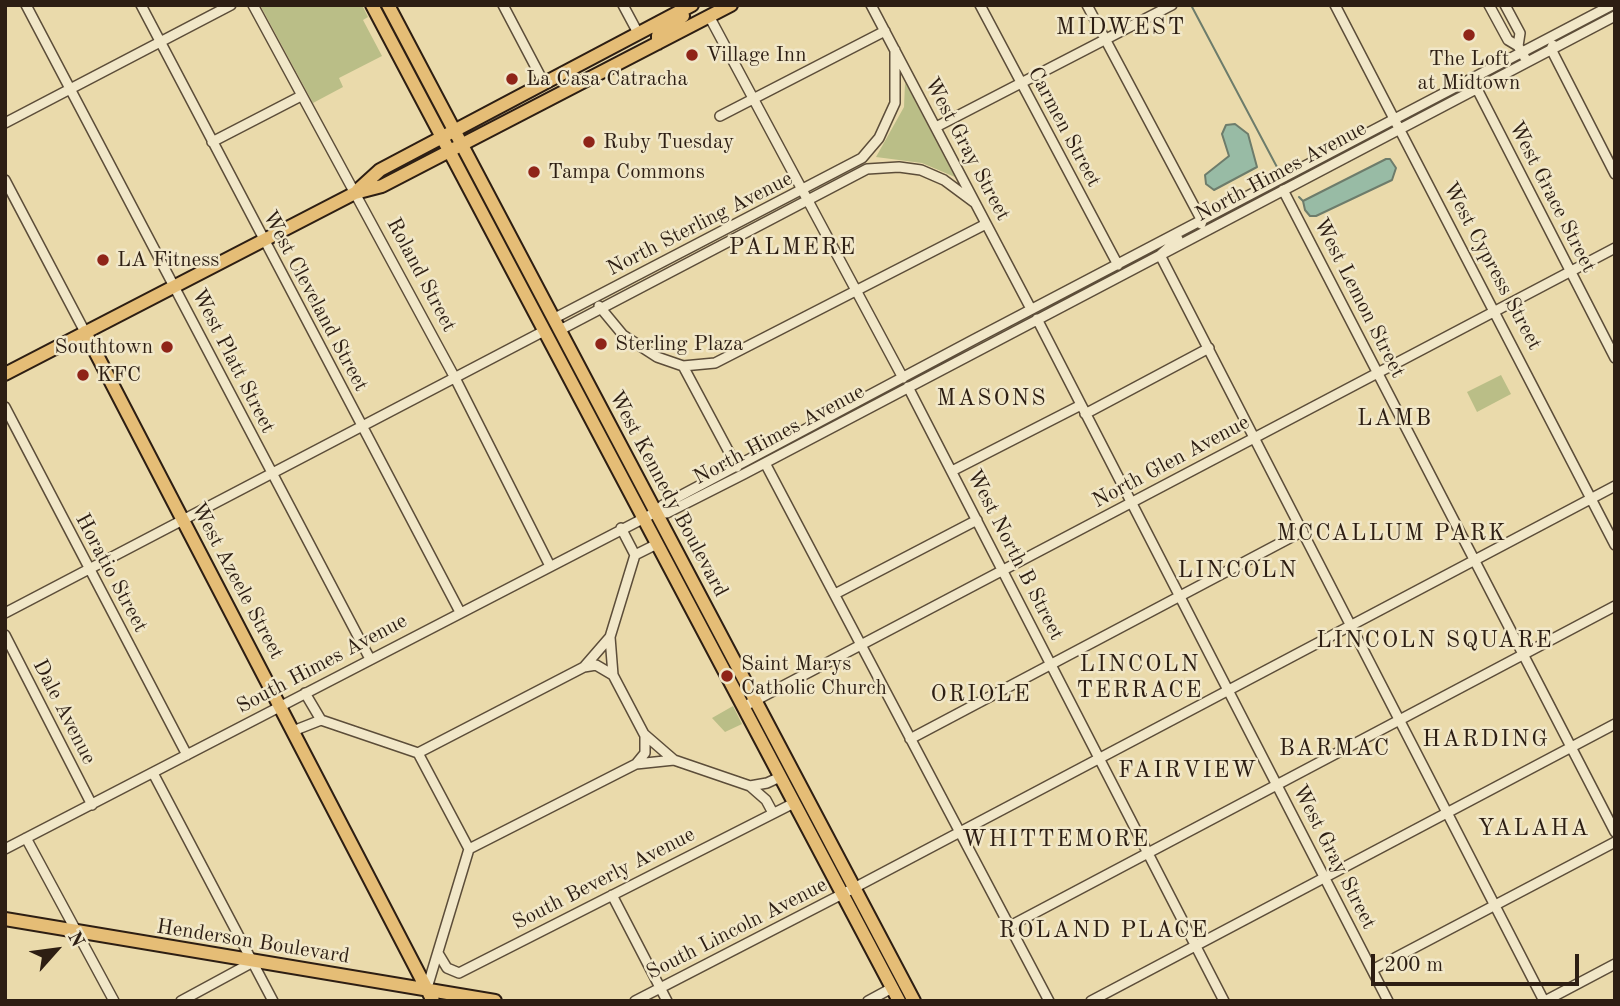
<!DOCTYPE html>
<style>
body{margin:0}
#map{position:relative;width:1620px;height:1006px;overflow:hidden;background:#eadaab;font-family:"Old Standard TT",serif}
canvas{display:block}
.frame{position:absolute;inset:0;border:7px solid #2d1e13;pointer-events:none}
.north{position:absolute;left:21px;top:915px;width:70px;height:70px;-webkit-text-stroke:5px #f1e7c8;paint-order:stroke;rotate:62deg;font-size:19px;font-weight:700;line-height:28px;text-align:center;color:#2d1e13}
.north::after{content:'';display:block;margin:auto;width:24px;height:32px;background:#2d1e13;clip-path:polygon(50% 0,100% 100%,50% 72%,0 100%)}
.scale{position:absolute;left:1371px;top:954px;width:208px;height:32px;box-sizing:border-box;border:4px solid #2d1e13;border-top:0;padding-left:9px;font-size:21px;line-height:24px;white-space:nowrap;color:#2d1e13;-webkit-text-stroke:5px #f1e7c8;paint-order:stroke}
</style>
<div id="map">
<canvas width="1620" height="1006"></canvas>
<div class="frame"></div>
<div class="north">N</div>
<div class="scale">200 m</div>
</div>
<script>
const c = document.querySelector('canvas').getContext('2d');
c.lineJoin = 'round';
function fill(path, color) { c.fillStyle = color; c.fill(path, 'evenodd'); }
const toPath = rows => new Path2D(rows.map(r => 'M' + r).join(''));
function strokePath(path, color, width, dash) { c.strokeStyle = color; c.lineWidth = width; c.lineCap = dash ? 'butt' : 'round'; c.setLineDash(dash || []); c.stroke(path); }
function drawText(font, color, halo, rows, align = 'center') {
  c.font = font + ' "Old Standard TT",serif'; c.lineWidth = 5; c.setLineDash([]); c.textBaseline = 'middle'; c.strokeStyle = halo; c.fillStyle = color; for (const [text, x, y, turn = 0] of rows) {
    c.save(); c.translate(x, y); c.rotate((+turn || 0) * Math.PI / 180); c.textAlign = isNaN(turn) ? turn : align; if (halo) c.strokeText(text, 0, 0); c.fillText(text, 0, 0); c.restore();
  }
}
fill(toPath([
 [260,5,362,5,368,17,363,20,382,56,339,78,343,87,313,103],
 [905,83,906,84,955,177,922,163,876,157,904,107],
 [1501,375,1511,394,1477,412,1467,392],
 [733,706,742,724,725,732,712,718]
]), '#babe87');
const water = toPath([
 [1235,124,1248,134,1257,167,1214,190,1206,184,1205,175,1229,156,1222,134,1226,125,1235,124],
 [1386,159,1390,159,1396,168,1392,180,1316,216,1310,216,1305,210,1303,201,1386,159]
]);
fill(water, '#98bba5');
strokePath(water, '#6d7c6b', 2);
strokePath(toPath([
 [1191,5,1278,169],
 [1299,197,1303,201]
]), '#6d7c6b', 2);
const minor = toPath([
 [26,5,370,659],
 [141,5,460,612],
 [253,5,455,378,550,566],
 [503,5,544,83],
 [623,5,638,33],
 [871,5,1031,309],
 [980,5,1118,265],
 [1087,5,1202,221,1201,224],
 [1335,5,1615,545],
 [1489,5,1508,40,1518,46,1525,58],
 [1505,5,1520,33,1518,46],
 [709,16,903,378],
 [1553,45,1551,49,1615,174],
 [1477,89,1615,358],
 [720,116,885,31],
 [5,123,231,5],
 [936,127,1172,5],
 [212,142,301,96],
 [5,180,85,332],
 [1283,190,1615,832],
 [1178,239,1160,255,1544,1001],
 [599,306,623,335,657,357,683,366,715,363,986,224],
 [553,319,862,158,879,138,895,103,895,50],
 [1037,319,1388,1001],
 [560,330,867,169,899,167,921,170,944,180,975,203],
 [683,366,737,467],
 [908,387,1224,1001],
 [5,407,187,755],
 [1085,414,1209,348],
 [765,463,1049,1001],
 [952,471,1081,405],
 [656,512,667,513,744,474,1615,16],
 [635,555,657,544],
 [835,594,977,520],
 [5,613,544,331],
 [5,635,92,805],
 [610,637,613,675,644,734,674,760],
 [584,667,596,665,613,675],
 [305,693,321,720,418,753,584,667,610,637,635,555,621,528],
 [743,707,1615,248],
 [293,731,321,720],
 [910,739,1303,531],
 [418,753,469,849,427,988],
 [636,764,645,753,645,736],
 [153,773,273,1001],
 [750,786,766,800,773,813],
 [26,838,114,1001],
 [5,849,656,512,663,505,973,340,1612,5],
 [469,849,636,764,674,760,750,786,767,783,780,777],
 [612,895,667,1001],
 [1010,926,1615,606],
 [438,953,447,968,459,973,794,803],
 [1372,970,1615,842],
 [181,1001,253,962],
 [635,1001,854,888,1615,486],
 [868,1001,892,988],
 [1091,1001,1615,724],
 [1545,1001,1615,964]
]);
const major = toPath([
 [372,5,899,1001],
 [388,5,914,1001],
 [658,43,658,35,683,16],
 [358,190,380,170,692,5],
 [85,332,433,1001],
 [5,374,355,193,382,186,731,5],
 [5,919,495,1001]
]);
strokePath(minor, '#5c4d39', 12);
strokePath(major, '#2d1e13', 16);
strokePath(minor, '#f1e7c8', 9);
strokePath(major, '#e5bd76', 12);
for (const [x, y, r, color] of [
 [1469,35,7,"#8f2418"],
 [692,55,7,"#8f2418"],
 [512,79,7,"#8f2418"],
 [589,142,7,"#8f2418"],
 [534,172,7,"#8f2418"],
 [103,260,7,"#8f2418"],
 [601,344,7,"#8f2418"],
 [167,347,7,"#8f2418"],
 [83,375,7,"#8f2418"],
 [727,676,7,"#8f2418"]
]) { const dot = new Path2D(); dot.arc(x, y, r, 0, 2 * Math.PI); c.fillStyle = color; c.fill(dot); strokePath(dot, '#f1e7c8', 2.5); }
drawText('21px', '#2d1e13', '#f1e7c8', [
 ["Village Inn",706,55],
 ["The Loft",1469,59,"center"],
 ["at Midtown",1469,83,"center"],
 ["La Casa Catracha",526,79],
 ["Ruby Tuesday",603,142],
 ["Tampa Commons",548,172],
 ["LA Fitness",117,260],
 ["Sterling Plaza",615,344],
 ["Southtown",153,347,"right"],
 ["KFC",97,375],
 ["Saint Marys",741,664],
 ["Catholic Church",741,688]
], 'left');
drawText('21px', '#2d1e13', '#f1e7c8', [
 ["Carmen Street",1064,127,62],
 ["West Gray Street",967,149,62],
 ["North Himes Avenue",1281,172,-28],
 ["West Grace Street",1552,197,63],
 ["North Sterling Avenue",700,224,-27],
 ["West Cypress Street",1492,266,62],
 ["Roland Street",421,275,62],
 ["West Lemon Street",1359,298,63],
 ["West Cleveland Street",315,301,62],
 ["West Platt Street",233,361,63],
 ["North Himes Avenue",779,435,-28],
 ["North Glen Avenue",1171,462,-28],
 ["West Kennedy Boulevard",668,494,62],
 ["West North B Street",1015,555,63],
 ["Horatio Street",111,573,62],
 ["West Azeele Street",237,581,62],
 ["South Himes Avenue",322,664,-28],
 ["Dale Avenue",64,712,63],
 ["West Gray Street",1334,857,63],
 ["South Beverly Avenue",604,879,-27],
 ["South Lincoln Avenue",737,929,-27],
 ["Henderson Boulevard",253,942,9]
]);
c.letterSpacing = '2px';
drawText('23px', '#2d1e13', '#f1e7c8', [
 ["MIDWEST",1121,28],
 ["PALMERE",793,248],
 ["MASONS",992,399],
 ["LAMB",1395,419],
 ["MCCALLUM PARK",1392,534],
 ["LINCOLN",1238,571],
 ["LINCOLN SQUARE",1435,641],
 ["LINCOLN",1140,665],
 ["TERRACE",1140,691],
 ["ORIOLE",981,695],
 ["HARDING",1486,740],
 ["BARMAC",1335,749],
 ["FAIRVIEW",1188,771],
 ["YALAHA",1534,829],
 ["WHITTEMORE",1056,840],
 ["ROLAND PLACE",1104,931]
]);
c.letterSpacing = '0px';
</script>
